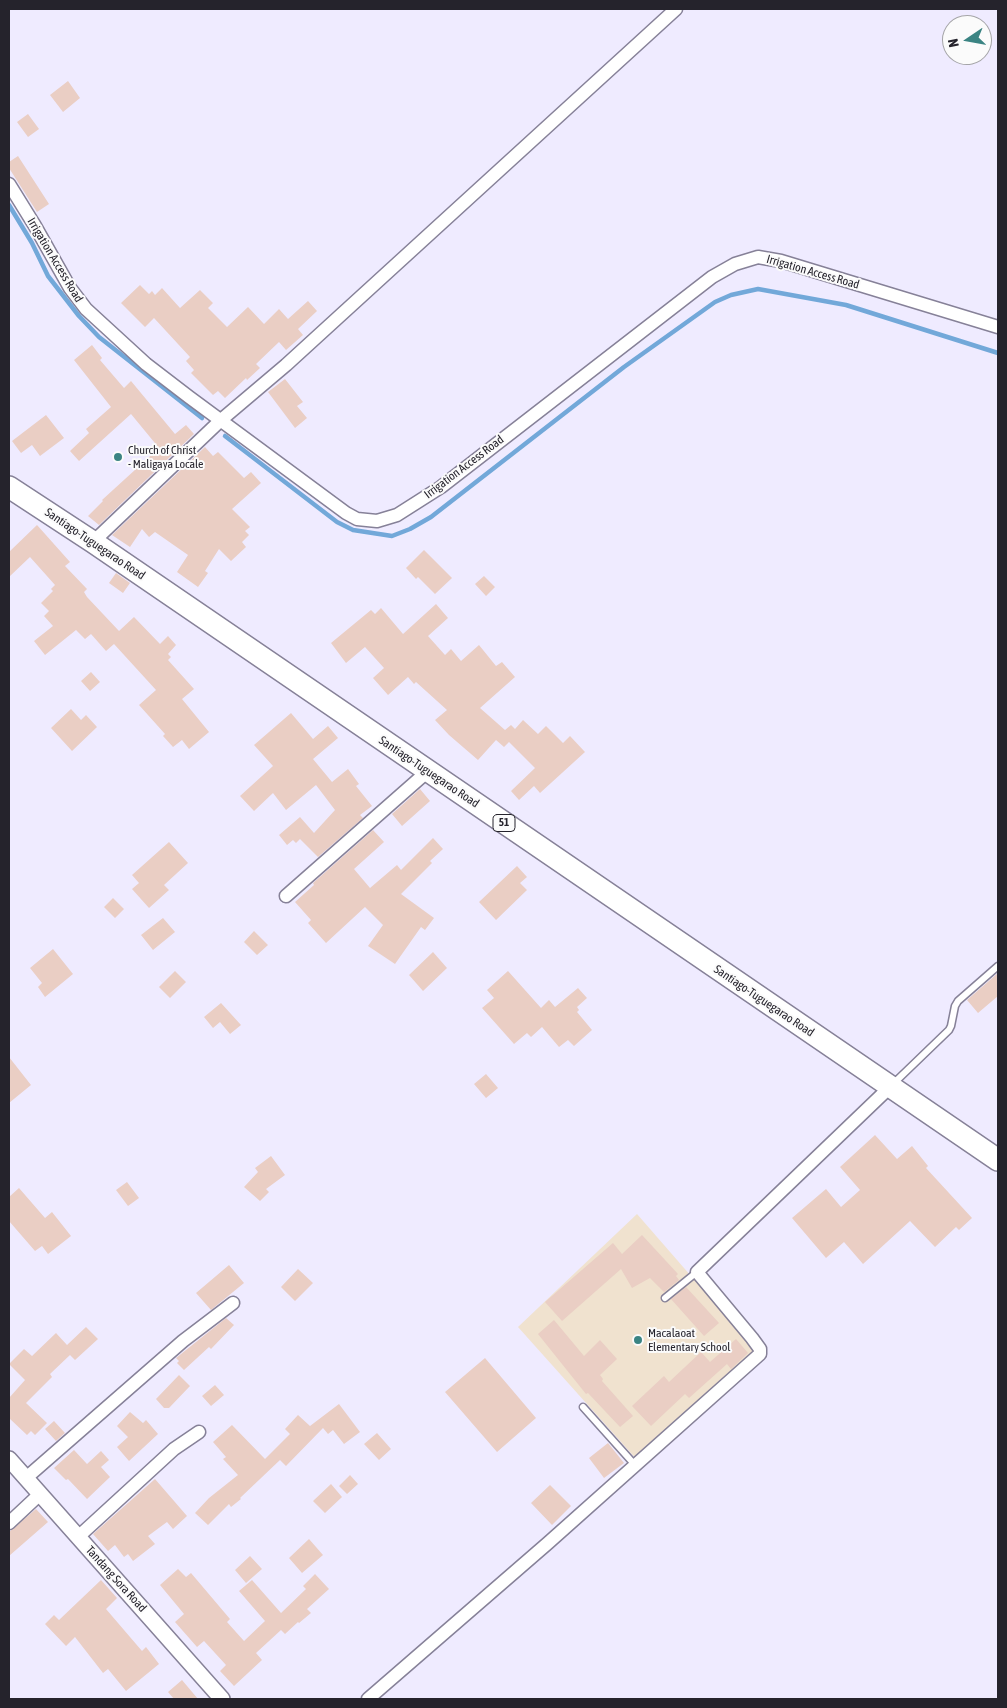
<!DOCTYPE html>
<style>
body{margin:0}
#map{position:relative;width:1007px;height:1708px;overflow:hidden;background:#efebff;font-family:"Asap Condensed",sans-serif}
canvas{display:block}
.frame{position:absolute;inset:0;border:10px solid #25232c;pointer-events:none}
.north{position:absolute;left:942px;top:15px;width:50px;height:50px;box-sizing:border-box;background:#fbfbfb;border:1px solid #a5a5a8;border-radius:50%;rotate:258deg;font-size:14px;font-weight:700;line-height:20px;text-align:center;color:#25232c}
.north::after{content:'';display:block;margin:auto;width:18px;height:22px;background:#3b8483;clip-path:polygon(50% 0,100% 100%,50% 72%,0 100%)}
</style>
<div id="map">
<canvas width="1007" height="1708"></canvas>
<div class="frame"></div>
<div class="north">N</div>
</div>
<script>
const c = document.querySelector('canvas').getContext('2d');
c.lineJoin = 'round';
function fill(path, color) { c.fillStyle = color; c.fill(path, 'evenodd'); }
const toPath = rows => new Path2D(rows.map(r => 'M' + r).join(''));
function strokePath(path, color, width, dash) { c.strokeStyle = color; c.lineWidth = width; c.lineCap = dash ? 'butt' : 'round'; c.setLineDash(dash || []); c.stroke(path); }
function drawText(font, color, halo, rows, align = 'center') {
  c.font = font + ' "Asap Condensed",sans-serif'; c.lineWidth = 4; c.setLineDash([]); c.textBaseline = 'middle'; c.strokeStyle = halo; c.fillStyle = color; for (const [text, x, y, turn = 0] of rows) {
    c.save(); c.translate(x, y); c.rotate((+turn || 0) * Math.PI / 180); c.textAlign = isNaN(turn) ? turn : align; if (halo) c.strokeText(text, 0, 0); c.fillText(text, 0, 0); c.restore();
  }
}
fill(toPath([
 [637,1214,758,1353,637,1460,518,1327]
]), '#f0e2cf');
strokePath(toPath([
 [9,205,32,243,48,276,79,316,99,337,202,418],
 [225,436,337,522,353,530,392,536,410,529,431,517,624,367,715,302,731,295,758,289,846,305,998,353]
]), '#72a8d9', 4.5);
fill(toPath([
 [68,81,80,98,63,112,50,95],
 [28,114,39,129,28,137,17,122],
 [18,156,49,204,37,212,9,168,9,162],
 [140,285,149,294,152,291,155,295,162,288,180,308,200,290,213,303,208,308,227,327,248,307,264,324,279,309,288,319,308,301,317,311,298,329,303,335,286,350,279,342,256,364,260,368,247,380,246,378,225,398,218,391,213,395,191,373,194,370,186,361,190,357,154,318,145,327,121,303],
 [92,345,102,358,100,360,124,388,131,381,175,434,186,425,194,434,99,525,88,516,103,501,102,500,159,448,131,414,79,461,70,451,89,433,86,429,111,407,74,360],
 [285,379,303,402,297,406,307,418,295,428,268,392],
 [46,415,64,438,40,456,32,445,21,453,12,441],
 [205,447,213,456,218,452,244,478,251,472,261,483,232,509,250,527,245,531,249,535,242,542,246,547,231,561,219,549,205,571,208,573,198,587,177,572,188,555,155,532,149,537,142,529,130,547,112,535],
 [37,525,70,562,65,566,87,589,84,592,87,597,119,631,134,617,160,644,168,636,176,645,168,654,171,657,168,660,194,689,182,699,209,732,189,749,182,740,173,747,163,736,165,734,139,705,156,690,114,644,106,651,91,634,85,639,76,630,45,655,34,641,53,626,44,616,49,611,41,603,53,591,51,589,55,585,30,557,9,577,9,552],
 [424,550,452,578,435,594,418,577,416,579,406,568],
 [116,573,130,583,123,593,109,583],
 [484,576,495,587,486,596,475,584],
 [436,604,448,618,428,636,445,655,451,649,461,661,479,645,496,666,502,662,515,677,480,708,505,730,511,725,515,729,523,720,538,734,546,726,563,743,570,736,585,752,540,793,534,786,519,800,511,791,535,768,509,742,504,747,496,740,478,760,449,735,435,720,447,710,416,682,414,684,408,677,388,695,373,678,384,668,365,647,346,663,331,643,371,610,375,614,381,608,403,634],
 [91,672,100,682,90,691,81,681],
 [71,709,81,720,86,715,97,727,72,751,51,728],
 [291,713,313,739,328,726,338,738,313,759,332,782,348,769,359,784,356,786,372,806,360,815,363,818,318,857,300,839,296,843,293,840,287,845,279,835,300,817,314,833,335,810,316,785,286,810,273,793,254,811,240,796,273,766,254,745],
 [420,789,430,801,402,826,392,814],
 [373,830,384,842,354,869,370,888,397,865,401,870,433,838,443,849,430,861,432,863,401,894,434,918,425,930,421,927,395,964,368,946,383,925,365,907,326,943,308,923,311,920,295,902,314,885,313,883],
 [169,842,188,863,164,885,169,890,149,908,132,889,139,883,132,875],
 [517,866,527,877,520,883,527,890,496,920,479,902],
 [113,898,124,909,115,918,104,907],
 [163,918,175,932,153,950,141,935],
 [254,931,268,945,257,955,244,942],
 [53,949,73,974,45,997,38,987,42,983,30,968],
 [433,952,447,968,423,991,409,975],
 [175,971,186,982,170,998,159,987],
 [508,971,541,1008,549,1000,555,1007,578,988,587,998,577,1007,579,1010,577,1012,592,1030,574,1046,568,1040,559,1047,542,1027,531,1037,527,1033,514,1044,482,1008,494,998,487,990],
 [998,973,998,996,978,1013,967,1000],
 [221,1003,241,1025,230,1034,220,1022,213,1028,204,1017],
 [9,1057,31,1085,9,1103],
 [486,1074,498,1088,486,1098,474,1084],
 [875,1135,897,1159,912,1146,928,1166,926,1168,972,1218,959,1230,956,1227,935,1247,910,1221,863,1264,844,1242,826,1258,792,1218,826,1189,841,1207,860,1190,840,1167],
 [271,1156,285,1175,266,1189,269,1192,260,1201,244,1187,258,1172,255,1168],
 [127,1182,139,1198,128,1206,116,1190],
 [19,1188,45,1218,52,1212,71,1236,48,1254,42,1246,35,1251,9,1221,9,1197],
 [642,1235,678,1274,676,1276,679,1280,664,1292,650,1278,632,1288,621,1269,562,1321,545,1302,613,1243,622,1254],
 [229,1265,244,1283,211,1310,196,1293],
 [298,1269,313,1283,295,1301,281,1287],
 [686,1287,719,1323,704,1336,671,1299],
 [226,1318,234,1325,211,1349,209,1347,184,1370,177,1363,179,1361,176,1358],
 [554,1320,584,1356,600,1340,617,1359,600,1375,603,1379,602,1381,633,1416,620,1427,588,1393,586,1394,538,1334],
 [86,1327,98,1339,75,1360,70,1355,50,1374,52,1377,26,1403,47,1423,35,1435,31,1431,27,1435,9,1418,9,1398,25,1380,9,1364,24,1349,32,1356,56,1333,67,1345],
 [736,1339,748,1353,731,1369,727,1364,689,1398,685,1394,651,1426,632,1406,664,1376,669,1382,701,1352,710,1362],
 [485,1358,536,1418,497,1452,445,1392],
 [179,1375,190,1386,169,1408,164,1408,156,1399],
 [215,1385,224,1395,211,1406,202,1396],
 [339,1404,360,1432,344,1444,333,1430,328,1434,323,1428,286,1466,280,1460,240,1498,241,1499,231,1507,229,1504,208,1525,195,1513,209,1498,238,1475,223,1459,226,1457,213,1442,232,1425,265,1459,290,1434,285,1429,298,1415,310,1426],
 [130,1412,143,1423,146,1420,158,1434,129,1461,117,1447,128,1437,117,1426],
 [54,1421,65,1433,56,1441,45,1429],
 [377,1433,391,1449,379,1460,364,1444],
 [608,1443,624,1463,604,1478,589,1458],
 [74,1450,87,1464,101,1451,109,1460,101,1467,110,1477,87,1499,68,1479,66,1480,54,1468],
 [350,1475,358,1484,347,1494,339,1486],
 [155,1479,187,1516,173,1529,167,1522,148,1536,155,1544,133,1561,128,1554,124,1557,115,1545,108,1551,93,1534],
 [331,1484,342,1497,325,1513,313,1501],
 [550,1485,571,1506,552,1525,531,1503],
 [36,1509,48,1522,9,1556,9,1532],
 [309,1539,323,1555,302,1573,289,1558],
 [250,1556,262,1569,246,1583,235,1570],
 [178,1569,186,1577,191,1573,230,1619,227,1622,244,1641,265,1621,239,1591,252,1580,281,1613,306,1589,303,1586,315,1574,329,1589,307,1609,311,1613,299,1623,298,1622,285,1634,281,1630,256,1653,262,1660,234,1686,220,1671,226,1665,204,1641,197,1647,175,1622,184,1614,160,1585],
 [101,1580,117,1598,106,1609,142,1651,146,1647,159,1664,126,1691,108,1669,103,1673,75,1637,66,1646,45,1624,54,1615,59,1620],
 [182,1680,198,1699,174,1699,168,1692]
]), '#eacec4');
const service = toPath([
 [894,1083,949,1030,951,1026,955,1006,958,1001,998,966],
 [665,1298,697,1272],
 [583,1407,635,1465]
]);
const minor = toPath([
 [9,184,35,226,70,288,86,309,146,364,189,397,346,513,357,519,377,521,397,515,441,487,712,277,735,264,758,257,781,261,998,327],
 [93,542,221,420,286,365,676,9],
 [286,896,428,771],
 [26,1478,183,1341,233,1303],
 [9,1523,40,1494],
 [78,1537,174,1449,199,1432],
 [368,1699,548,1543,760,1354,760,1349,752,1338,697,1272,890,1087]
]);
const tertiary = toPath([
 [9,1459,222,1699]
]);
const trunk = toPath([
 [9,487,93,542,998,1160]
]);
strokePath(service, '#868198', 9);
strokePath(minor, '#868198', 15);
strokePath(tertiary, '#868198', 18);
strokePath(trunk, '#868198', 24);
strokePath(service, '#fff', 6);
strokePath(minor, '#fff', 12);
strokePath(tertiary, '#fff', 15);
strokePath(trunk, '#fff', 21);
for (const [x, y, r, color] of [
 [118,457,5,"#3b8483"],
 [638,1340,5,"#3b8483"]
]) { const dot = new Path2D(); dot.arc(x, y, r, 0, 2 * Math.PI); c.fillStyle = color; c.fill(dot); strokePath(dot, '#fbfbfb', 2); }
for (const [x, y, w] of [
 [504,823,22]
]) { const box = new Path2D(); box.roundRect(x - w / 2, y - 8.5, w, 17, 4); c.fillStyle = '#fbfbfb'; c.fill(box); strokePath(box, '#25232c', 1); }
drawText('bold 11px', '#25232c', null, [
 ["51",504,823]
]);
drawText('12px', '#25232c', '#fbfbfb', [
 ["Irrigation Access Road",55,260,59],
 ["Irrigation Access Road",813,272,16],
 ["Irrigation Access Road",464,467,-37],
 ["Santiago-Tuguegarao Road",95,544,34],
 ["Santiago-Tuguegarao Road",429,772,34],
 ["Santiago-Tuguegarao Road",764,1001,34],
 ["Tandang Sora Road",116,1579,48]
]);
drawText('12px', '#25232c', '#fbfbfb', [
 ["Church of Christ",128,450],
 ["- Maligaya Locale",128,464],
 ["Macalaoat",648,1333],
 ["Elementary School",648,1347]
], 'left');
</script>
